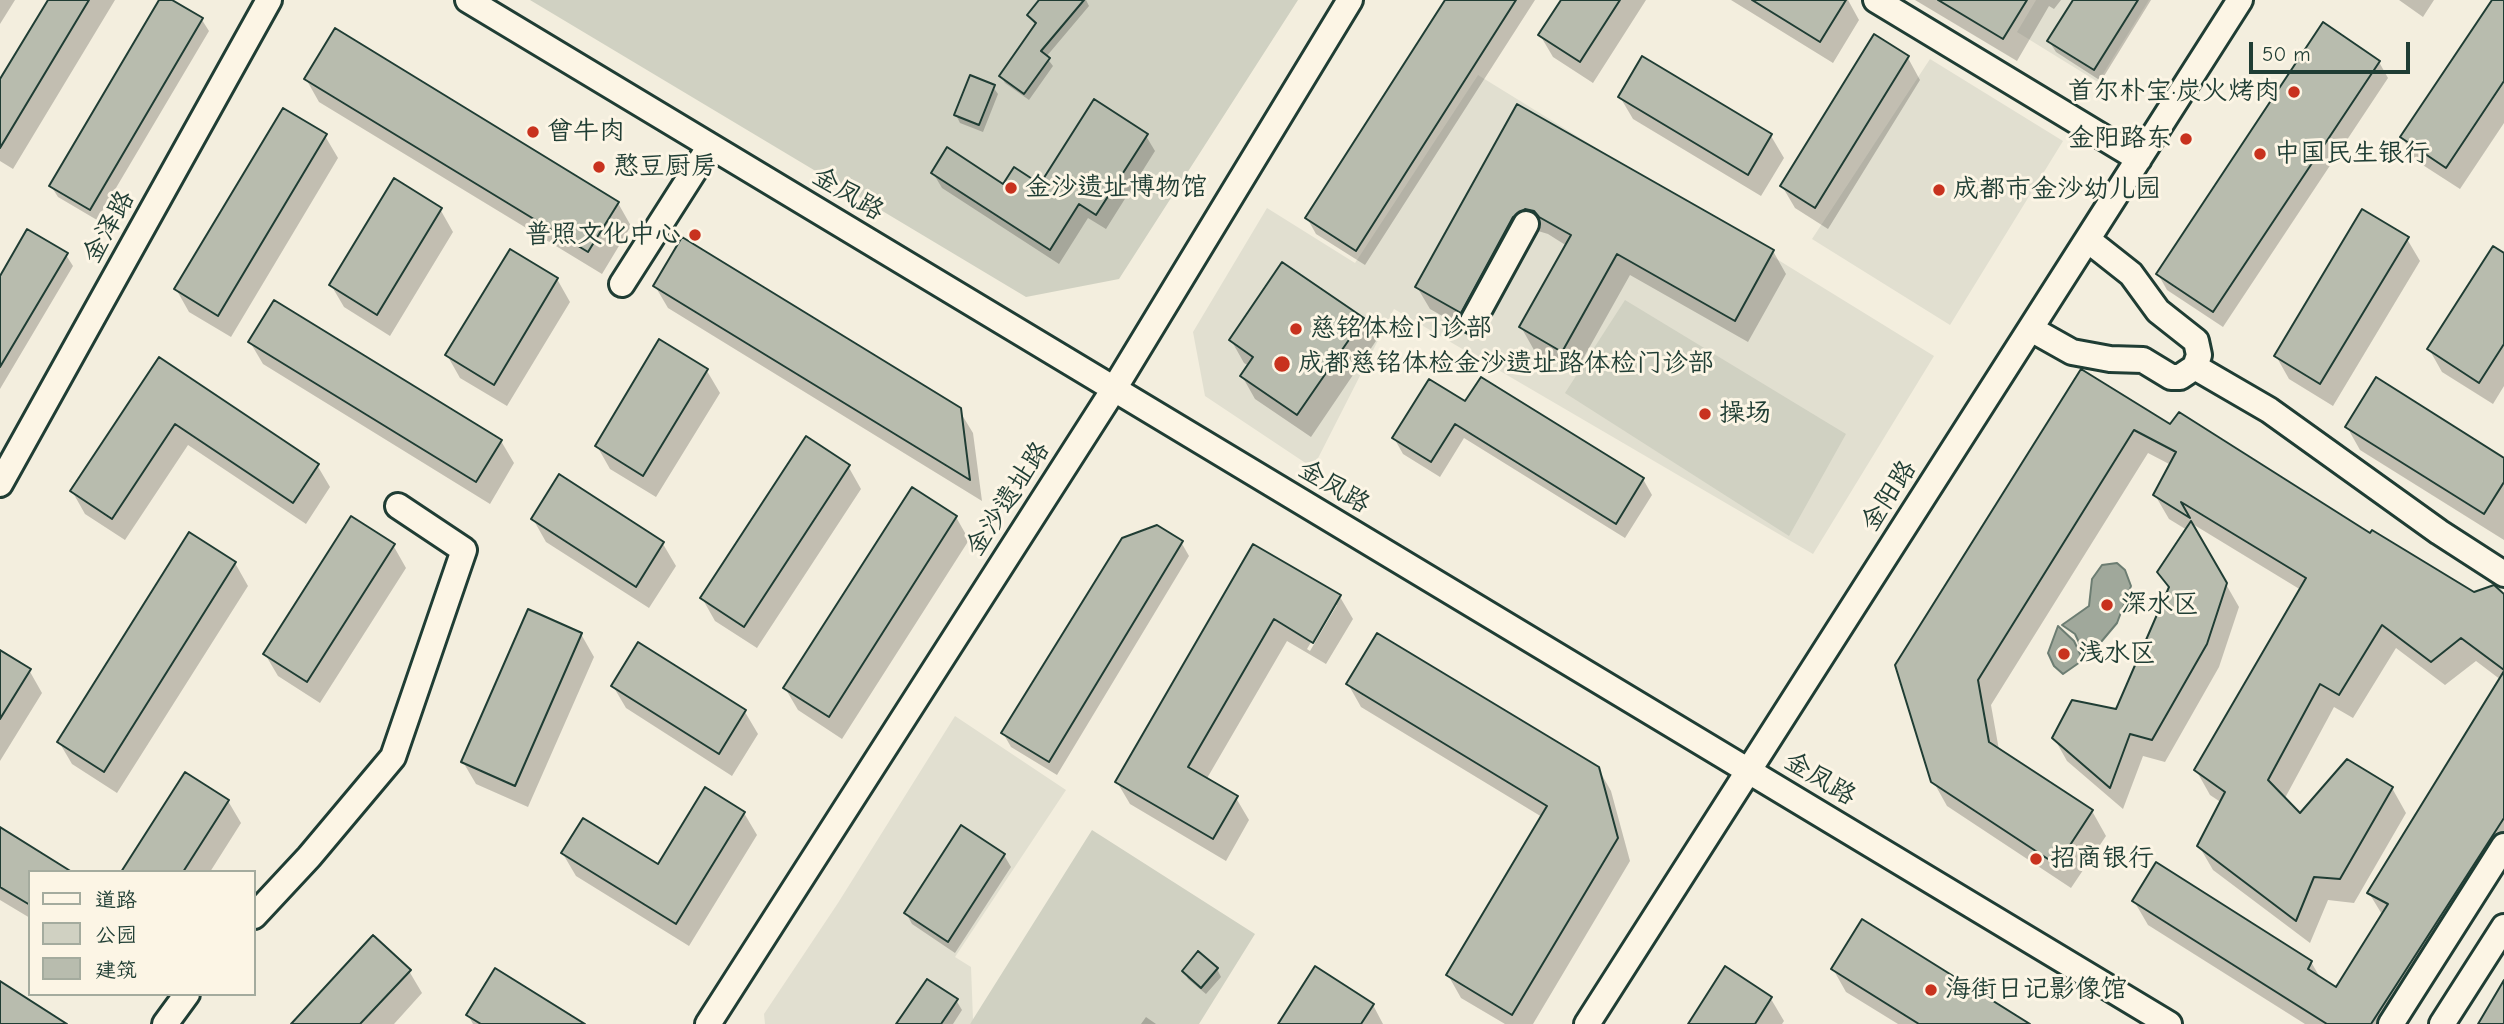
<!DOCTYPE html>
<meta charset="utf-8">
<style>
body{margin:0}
#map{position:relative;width:2504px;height:1024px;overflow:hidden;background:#f3eede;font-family:"Comic Neue","LXGW WenKai TC",sans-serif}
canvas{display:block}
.legend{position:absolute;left:28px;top:870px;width:228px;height:126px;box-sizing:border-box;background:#fcf5e5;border:2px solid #a4ab9e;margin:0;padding:9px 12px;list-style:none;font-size:21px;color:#1f3d34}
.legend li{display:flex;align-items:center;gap:14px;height:35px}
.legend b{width:35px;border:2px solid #a4ab9e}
.scale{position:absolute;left:2249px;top:42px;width:161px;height:32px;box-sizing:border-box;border:4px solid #1f3d34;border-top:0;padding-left:9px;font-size:21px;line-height:24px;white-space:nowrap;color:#1f3d34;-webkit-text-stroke:5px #fcf5e5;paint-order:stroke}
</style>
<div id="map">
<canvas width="2504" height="1024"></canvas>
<ul class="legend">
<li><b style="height:9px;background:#fcf5e5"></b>道路</li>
<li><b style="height:19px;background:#d0d1c2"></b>公园</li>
<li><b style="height:19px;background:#b8bcae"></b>建筑</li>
</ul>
<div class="scale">50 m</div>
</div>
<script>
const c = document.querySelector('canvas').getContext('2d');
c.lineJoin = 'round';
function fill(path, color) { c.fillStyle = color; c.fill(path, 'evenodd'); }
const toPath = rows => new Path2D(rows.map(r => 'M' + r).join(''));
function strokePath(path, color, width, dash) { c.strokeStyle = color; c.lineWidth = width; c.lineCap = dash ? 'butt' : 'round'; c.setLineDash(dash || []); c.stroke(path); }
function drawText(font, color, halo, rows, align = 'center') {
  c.font = font + ' "Comic Neue","LXGW WenKai TC",sans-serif'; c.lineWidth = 6; c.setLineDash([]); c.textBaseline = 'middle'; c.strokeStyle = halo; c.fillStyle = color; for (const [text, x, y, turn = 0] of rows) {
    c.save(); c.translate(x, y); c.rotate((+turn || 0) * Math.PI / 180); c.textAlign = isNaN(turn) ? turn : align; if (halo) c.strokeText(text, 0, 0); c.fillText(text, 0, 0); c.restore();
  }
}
fill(toPath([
 [2036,0,2149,0,2098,82,2017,32],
 [1930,59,2063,141,1950,325,1812,239],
 [1478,75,1934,356,1813,554,1394,309,1313,468,1205,396,1193,332,1267,208,1355,263],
 [955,716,1066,790,955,957,971,967,973,1020,970,1024,765,1024,764,1014,838,903]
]), '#e1dfd0');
fill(toPath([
 [530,0,1298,0,1119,279,1026,297],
 [1625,300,1846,434,1789,536,1565,393],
 [1092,830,1255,934,1199,1024,970,1024]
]), '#d0d1c2');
const water = toPath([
 [2117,563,2125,570,2131,586,2117,623,2096,648,2082,649,2075,634,2062,625,2089,606,2092,579,2102,565,2117,563],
 [2058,626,2074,641,2083,660,2063,674,2054,666,2048,653,2058,626]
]);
fill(water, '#a0a89b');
strokePath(water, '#6c7d72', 2);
fill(toPath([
 [0,0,15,0,0,24],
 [50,0,115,0,13,169,0,161,0,83],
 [161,0,169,0,202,20,209,31,97,220,58,197,51,186],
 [1042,0,1086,0,1089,6,1046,57,1053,66,1029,100,1005,83,1001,76,1036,26,1029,15],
 [1447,0,1535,0,1365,265,1316,234,1307,218],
 [1563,0,1646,0,1593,83,1553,57,1540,35],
 [1731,0,1848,0,1859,20,1833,63],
 [1915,0,2061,0,2054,9,2049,6,2017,61],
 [2075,0,2151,0,2101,81,2056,52,2049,41],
 [2399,0,2434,0,2423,17],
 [2494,0,2504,0,2504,123,2460,189,2415,160,2402,137],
 [1908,58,1920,80,1828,229,1795,208,1782,186],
 [2379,62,2388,78,2223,327,2167,290,2158,274],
 [306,79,618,203,631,226,602,274,319,102],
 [993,87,998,94,983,132,960,123,956,115],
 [1620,97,1771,136,1784,158,1761,196,1633,119],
 [1518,107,1773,251,1786,274,1748,342,1630,275,1575,373,1534,350,1521,327,1567,246,1548,234,1538,231,1525,239,1474,334,1430,309,1417,287],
 [325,136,338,158,231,337,189,312,176,289],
 [1146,136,1155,151,1106,229,1088,218,1059,264,942,188,933,173,1004,186,1040,186],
 [440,209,453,232,390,336,344,307,331,285],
 [2407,239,2420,261,2333,406,2289,379,2276,356],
 [66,255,73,266,0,389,0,279],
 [2504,255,2504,386,2493,404,2442,372,2429,349],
 [557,279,570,302,507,406,460,378,447,355],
 [655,286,959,410,973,433,982,501,668,308],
 [1363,319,1376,341,1311,437,1255,399,1242,376,1249,366,1244,363,1231,340],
 [250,342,501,441,514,463,490,504,263,364],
 [159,359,317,465,330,487,306,524,188,445,125,540,85,514,72,491],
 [707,371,720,393,656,497,610,469,597,446],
 [2081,371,2170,427,2474,594,2504,596,2504,864,2399,1024,2305,1024,2148,925,2134,901,2311,962,2321,979,2337,990,2383,916,2369,893,2501,680,2476,661,2445,685,2396,648,2353,718,2334,707,2285,798,2300,815,2392,788,2406,813,2354,903,2328,900,2310,943,2213,870,2199,846,2222,803,2210,795,2196,770,2301,590,2191,523,2239,607,2219,667,2165,762,2143,756,2123,809,2067,761,2054,738,2117,711,2170,591,2159,572,2187,530,2169,519,2155,495,2171,465,2148,453,1991,705,1999,750,2092,811,2106,836,2071,888,1947,806,1933,781],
 [1466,404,1643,479,1652,495,1625,538,1464,438,1440,477,1403,454,1394,438],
 [2347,427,2504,460,2504,540,2360,450],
 [848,466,861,489,757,648,715,621,702,598],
 [560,477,663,544,676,566,649,608,546,542,533,519],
 [956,517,969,540,842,739,798,710,785,688],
 [1181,542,1189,556,1057,775,1011,747,1003,733],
 [393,545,406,568,320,703,278,676,265,654],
 [1254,546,1340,597,1353,619,1326,664,1287,641,1206,780,1236,798,1249,820,1226,861,1130,804,1117,782],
 [1333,605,1337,605,1310,651,1307,649],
 [235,563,248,586,117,793,72,764,59,742],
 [581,634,594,657,528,807,476,784,463,762],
 [639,644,745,712,758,734,732,776,626,708,613,686],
 [0,652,29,670,42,693,0,761],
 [1348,684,1598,768,1611,791,1630,861,1533,1024,1505,1024,1461,998,1448,975,1542,817,1361,707],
 [228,801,241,823,210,872,123,872],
 [744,813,757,835,689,946,576,876,563,854,659,867],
 [0,829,30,872,30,918,0,900],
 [1004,855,1011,867,955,953,912,924,906,913],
 [1217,969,1221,977,1206,994,1188,979,1184,971],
 [1726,969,1771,999,1784,1021,1782,1024,1690,1024],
 [1833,969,2027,1024,1898,1024,1846,992],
 [409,971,422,993,394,1024,293,1024],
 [956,1000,962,1010,953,1024,897,1024],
 [1373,1005,1383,1024,1280,1024],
 [468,1015,582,1024,473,1024],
 [1146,1017,1156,1024,1141,1024]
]), '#0003');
const building = toPath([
 [48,0,89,0,0,148,0,79,48,0],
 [159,0,172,0,203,18,90,210,49,186,159,0],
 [1039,0,1084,0,1041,51,1050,58,1024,94,999,76,1036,23,1027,15,1039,0],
 [1445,0,1516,0,1356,251,1305,218,1445,0],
 [1561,0,1620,0,1580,62,1538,35,1561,0],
 [1752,0,1846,0,1820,42,1752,0],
 [1938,0,2027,0,2003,39,1938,0],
 [2073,0,2138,0,2094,70,2047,41,2073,0],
 [2492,0,2504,0,2504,81,2446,168,2400,137,2492,0],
 [2323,22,2380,61,2213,312,2156,274,2323,22],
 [335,28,619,202,588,252,304,79,335,28],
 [1874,34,1909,56,1815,208,1780,186,1874,34],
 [1642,56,1772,134,1748,175,1618,97,1642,56],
 [970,75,995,85,979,125,954,115,970,75],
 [1094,99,1148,134,1096,215,1079,204,1050,250,931,173,947,147,1003,184,1014,167,1040,184,1094,99],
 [1517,104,1774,250,1735,321,1617,254,1562,352,1519,327,1571,235,1539,217,1534,211,1525,209,1513,217,1461,313,1415,287,1517,104],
 [283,108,327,134,218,316,174,289,283,108],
 [394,178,442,208,377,315,329,285,394,178],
 [2362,209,2409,237,2320,384,2274,356,2362,209],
 [27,229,68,253,0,367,0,276,27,229],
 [682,237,961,408,970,480,653,286,682,237],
 [2493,246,2504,253,2504,344,2479,383,2427,349,2493,246],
 [510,249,558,278,494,385,445,355,510,249],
 [1282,262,1364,318,1297,415,1240,376,1253,357,1229,340,1282,262],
 [274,300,502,440,476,482,248,342,274,300],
 [659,339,708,369,643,476,595,446,659,339],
 [159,357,319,464,293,503,175,424,112,519,70,491,159,357],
 [2081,369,2170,424,2179,412,2370,533,2372,530,2474,592,2494,585,2504,594,2504,670,2461,638,2431,662,2382,625,2339,695,2320,684,2268,780,2300,813,2347,759,2393,787,2340,879,2314,877,2296,921,2197,846,2225,792,2194,770,2306,578,2181,502,2190,518,2153,495,2176,452,2134,430,1978,680,1989,742,2093,810,2057,865,1931,782,1895,665,2081,369],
 [1481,377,1644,478,1616,524,1455,424,1431,462,1392,438,1429,379,1465,401,1481,377],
 [2376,377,2504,458,2504,482,2484,514,2345,427,2376,377],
 [806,436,850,465,744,627,700,598,806,436],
 [559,474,664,542,636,587,531,519,559,474],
 [912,487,957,516,829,717,783,688,912,487],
 [351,516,395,544,307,682,263,654,351,516],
 [2191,521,2227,583,2207,644,2152,740,2130,734,2110,788,2052,738,2072,700,2116,709,2169,587,2157,572,2191,521],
 [1157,525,1183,541,1049,762,1001,733,1122,538,1157,525],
 [189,532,236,562,104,772,57,742,189,532],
 [1253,544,1341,595,1313,643,1274,619,1188,767,1238,796,1213,839,1115,782,1253,544],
 [528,609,582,633,515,786,461,762,528,609],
 [1377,633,1599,767,1618,838,1512,1015,1446,975,1547,806,1346,684,1377,633],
 [638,642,746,710,719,754,611,686,638,642],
 [0,650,31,669,0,719,0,650],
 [2504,671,2504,818,2371,1024,2327,1024,2132,901,2156,862,2312,961,2308,969,2336,987,2388,904,2367,893,2504,671],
 [185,772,229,800,183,872,121,872,185,772],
 [705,787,745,812,676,924,561,853,583,818,658,864,705,787],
 [961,825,1005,854,948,942,904,913,961,825],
 [0,827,72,872,30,872,30,905,0,887,0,827],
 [1862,919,2030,1024,1919,1024,1831,969,1862,919],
 [373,935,411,970,360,1024,291,1024,373,935],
 [1198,951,1218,968,1201,988,1182,971,1198,951],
 [1315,966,1374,1004,1361,1024,1278,1024,1315,966],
 [1725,966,1772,997,1755,1024,1688,1024,1725,966],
 [495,968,585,1024,481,1024,466,1015,495,968],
 [927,979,958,999,941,1024,896,1024,927,979],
 [2504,980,2504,1024,2478,1024,2504,980],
 [0,981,67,1024,0,1024,0,981]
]);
fill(building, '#b8bcae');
strokePath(building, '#1f3d34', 2);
const minor = toPath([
 [468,0,2169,1024],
 [1876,0,2139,159],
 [2088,240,2131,274,2158,311,2196,341,2199,355,2195,367],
 [622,284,710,146],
 [1473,321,1526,224],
 [2031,329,2072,352,2110,359,2143,360,2171,377,2180,377,2195,367,2269,410,2439,532,2504,574],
 [0,484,269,0],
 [254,916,309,857,393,757,464,550,398,506],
 [165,1024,187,994],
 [708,1024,1114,389,1350,0],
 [1587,1024,2240,0],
 [2391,1024,2504,846],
 [2442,1024,2504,927]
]);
strokePath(minor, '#1f3d34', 30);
strokePath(minor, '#fcf5e5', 24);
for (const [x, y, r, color] of [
 [2294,92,7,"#c8321e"],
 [533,132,7,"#c8321e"],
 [2186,139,7,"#c8321e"],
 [2260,154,7,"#c8321e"],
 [599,167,7,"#c8321e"],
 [1011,188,7,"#c8321e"],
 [1939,190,7,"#c8321e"],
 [695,235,7,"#c8321e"],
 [1296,329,7,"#c8321e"],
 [1282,364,9,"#c8321e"],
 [1705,414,7,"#c8321e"],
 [2107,605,7,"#c8321e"],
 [2064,654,7,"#c8321e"],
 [2036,859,7,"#c8321e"],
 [1931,990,7,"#c8321e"]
]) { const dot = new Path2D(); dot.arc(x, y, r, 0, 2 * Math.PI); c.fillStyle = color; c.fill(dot); strokePath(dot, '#fcf5e5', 2.5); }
drawText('26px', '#1f3d34', '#fcf5e5', [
 ["首尔朴宝·炭火烤肉",2280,92,"right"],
 ["曾牛肉",547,132],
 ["金阳路东",2172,139,"right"],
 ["中国民生银行",2274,154],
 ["憨豆厨房",613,167],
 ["金沙遗址博物馆",1025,188],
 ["成都市金沙幼儿园",1953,190],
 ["普照文化中心",681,235,"right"],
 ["慈铭体检门诊部",1310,329],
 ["成都慈铭体检金沙遗址路体检门诊部",1298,364],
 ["操场",1719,414],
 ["深水区",2121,605],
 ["浅水区",2078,654],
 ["招商银行",2050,859],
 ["海街日记影像馆",1945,990]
], 'left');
drawText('26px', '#1f3d34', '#fcf5e5', [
 ["金凤路",848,194,31],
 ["金泽路",109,227,-61],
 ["金凤路",1334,487,31],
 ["金阳路",1889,496,-57],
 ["金沙遗址路",1008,499,-57],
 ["金凤路",1820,779,31]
]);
</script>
